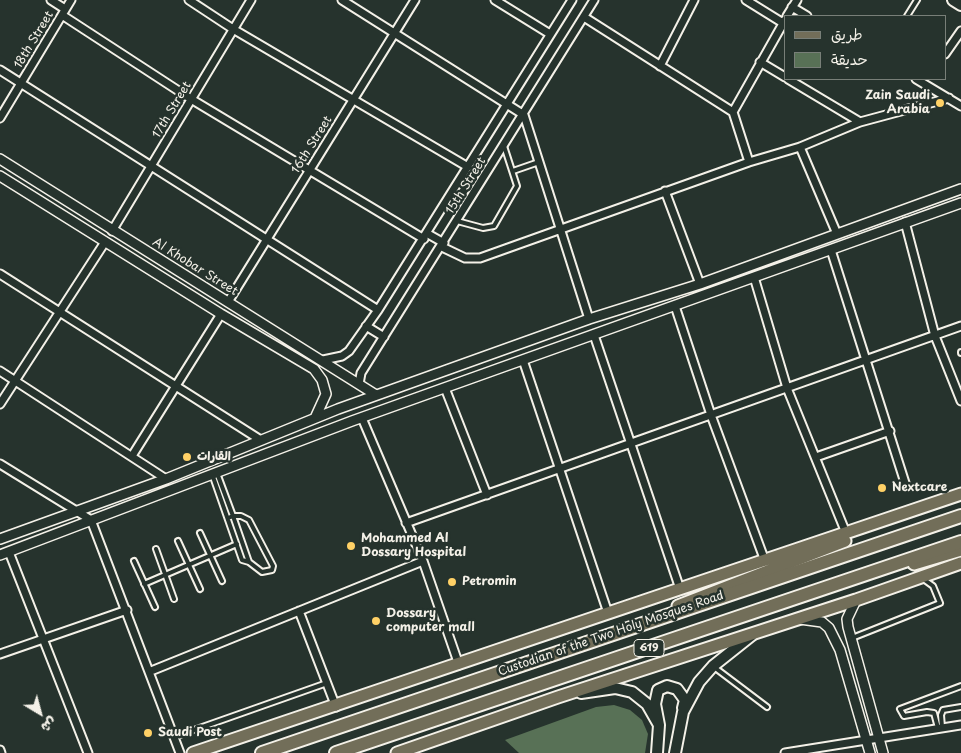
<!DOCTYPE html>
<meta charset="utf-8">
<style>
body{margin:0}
#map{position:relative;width:961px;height:753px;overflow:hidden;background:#26332d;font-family:"Playpen Sans","Playpen Sans Arabic",sans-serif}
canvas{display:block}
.legend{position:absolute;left:784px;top:15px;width:162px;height:65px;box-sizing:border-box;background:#26332d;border:1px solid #787f78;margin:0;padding:6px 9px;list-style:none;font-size:15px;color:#f4f1e8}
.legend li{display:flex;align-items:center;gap:10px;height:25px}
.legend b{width:25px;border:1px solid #787f78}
.north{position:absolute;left:15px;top:688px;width:50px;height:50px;-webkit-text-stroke:4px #26332d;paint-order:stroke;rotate:143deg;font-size:14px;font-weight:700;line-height:20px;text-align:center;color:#f4f1e8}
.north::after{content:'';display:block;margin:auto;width:18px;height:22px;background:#f4f1e8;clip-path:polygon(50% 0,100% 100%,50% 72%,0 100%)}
</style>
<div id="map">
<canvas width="961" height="753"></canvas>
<ul class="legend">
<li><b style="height:6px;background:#726e59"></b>طريق</li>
<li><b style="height:14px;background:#587156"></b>حديقة</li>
</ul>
<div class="north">ش</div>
</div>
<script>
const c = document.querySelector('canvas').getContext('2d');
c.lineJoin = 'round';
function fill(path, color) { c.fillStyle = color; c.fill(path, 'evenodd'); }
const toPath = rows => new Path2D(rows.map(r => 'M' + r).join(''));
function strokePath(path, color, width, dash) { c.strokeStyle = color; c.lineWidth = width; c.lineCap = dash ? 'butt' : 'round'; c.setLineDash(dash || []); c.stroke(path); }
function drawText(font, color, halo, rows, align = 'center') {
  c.font = font + ' "Playpen Sans","Playpen Sans Arabic",sans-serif'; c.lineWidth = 5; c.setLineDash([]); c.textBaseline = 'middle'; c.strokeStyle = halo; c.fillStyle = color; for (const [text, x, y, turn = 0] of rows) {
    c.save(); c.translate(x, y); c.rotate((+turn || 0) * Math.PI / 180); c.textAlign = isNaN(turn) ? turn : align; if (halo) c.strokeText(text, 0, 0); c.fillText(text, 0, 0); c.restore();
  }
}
fill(toPath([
 [614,705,630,710,642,720,648,734,645,753,519,753,505,740,596,707]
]), '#587156');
const service = toPath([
 [907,16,917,0],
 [513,171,539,162],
 [457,221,483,228,494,226,517,186,504,146],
 [961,352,961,353],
 [217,473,233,516,249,562,262,572,272,570,273,566,249,520,241,516,233,516,228,518],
 [212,474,242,560,249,562],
 [200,533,222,581],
 [178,541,200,589],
 [156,549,174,599],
 [134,561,155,607],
 [144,584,237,544],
 [852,638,940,603,933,586,922,578],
 [714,667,767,707],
 [942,727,941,715,943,710,961,707],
 [938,728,934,713,927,712,904,716,900,709,961,686],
 [174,737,327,683]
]);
const minor = toPath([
 [51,0,65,9],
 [189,0,233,29,468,167],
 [342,0,524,115,589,319],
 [495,0,550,34],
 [746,0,783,23],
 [792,7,807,16],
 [62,15,191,99,424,239],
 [787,16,797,0],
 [584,17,733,112],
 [945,54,961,31],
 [760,62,785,77],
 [660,66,694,0],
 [0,70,378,310],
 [788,79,860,122],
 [916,79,961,106],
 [0,118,71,0],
 [800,147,837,234],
 [749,162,733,112,785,20],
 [665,191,700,284],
 [905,222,935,336,961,401],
 [112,231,251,0],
 [428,234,444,243],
 [442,247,465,258,480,258,749,162,800,147,860,122,949,98],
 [831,250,906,486],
 [0,274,259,439],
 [754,277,787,388,846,533],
 [228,302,415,0],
 [675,306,711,415,765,561],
 [366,326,384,337],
 [594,335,680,589],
 [323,360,342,356,349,351,378,310,572,0],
 [523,360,608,613],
 [0,371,166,479],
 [359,384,361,373,594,0],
 [445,388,487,495],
 [0,404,105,242],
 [362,418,423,561,459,665],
 [132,456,221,314],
 [816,457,890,431],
 [0,464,91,520,180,753],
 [406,523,961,326],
 [9,552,88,753],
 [299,611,336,707],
 [0,654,127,610],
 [151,671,423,561],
 [0,750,1,753],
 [785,753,961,725]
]);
const tertiary = toPath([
 [0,159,376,395],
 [0,176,221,314,314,369,322,380,326,394,315,418],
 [0,539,166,479,338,409,589,319,700,284,961,189],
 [0,555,352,421,961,203],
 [856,600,847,619,848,627,883,753],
 [800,619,822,622,829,628,840,650,870,753]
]);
const secondary = toPath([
 [953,0,961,5],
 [581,693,615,688,632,692,647,704,659,725],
 [657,753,659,725,655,704,658,690,667,686,677,689,685,700,683,708],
 [675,753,683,712,699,682,713,666,752,635]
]);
const primary = toPath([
 [914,564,961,550],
 [678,606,845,541],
 [193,753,961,494],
 [397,753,558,697,856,600,961,563]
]);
const motorway = toPath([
 [262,753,961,516],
 [336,753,961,542]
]);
strokePath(service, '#f4f1e8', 8);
strokePath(minor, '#f4f1e8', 11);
strokePath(tertiary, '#f4f1e8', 12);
strokePath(secondary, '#f4f1e8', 14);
strokePath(primary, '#f4f1e8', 15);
strokePath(motorway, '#f4f1e8', 16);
strokePath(service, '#26332d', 4);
strokePath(minor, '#26332d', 7);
strokePath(tertiary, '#26332d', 9);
strokePath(secondary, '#26332d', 10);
strokePath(primary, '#726e59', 11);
strokePath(motorway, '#726e59', 12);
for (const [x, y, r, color] of [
 [940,103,5,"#ffd166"],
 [187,457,5,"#ffd166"],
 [882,488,5,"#ffd166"],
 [351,546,5,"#ffd166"],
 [452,582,5,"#ffd166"],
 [376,621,5,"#ffd166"],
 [148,733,5,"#ffd166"]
]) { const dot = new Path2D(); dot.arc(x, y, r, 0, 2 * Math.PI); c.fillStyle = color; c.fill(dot); strokePath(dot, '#26332d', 2); }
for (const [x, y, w] of [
 [649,648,30]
]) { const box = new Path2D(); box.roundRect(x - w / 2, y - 8.5, w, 17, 4); c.fillStyle = '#26332d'; c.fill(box); strokePath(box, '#f4f1e8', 1); }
drawText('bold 11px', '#f4f1e8', null, [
 ["619",649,648]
]);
drawText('12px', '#f4f1e8', '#26332d', [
 ["18th Street",34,40,-59],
 ["17th Street",172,110,-59],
 ["16th Street",312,145,-58],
 ["15th Street",466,186,-58],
 ["Al Khobar Street",195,267,32],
 ["Custodian of the Two Holy Mosques Road",611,634,-19]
]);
drawText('bold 12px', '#f4f1e8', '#26332d', [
 ["Zain Saudi",930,96,"right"],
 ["Arabia",930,110,"right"],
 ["القارات",197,457],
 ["Nextcare",892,488],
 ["Mohammed Al",361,539],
 ["Dossary Hospital",361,553],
 ["Petromin",462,582],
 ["Dossary",386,614],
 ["computer mall",386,628],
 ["Saudi Post",158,733]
], 'left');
</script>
